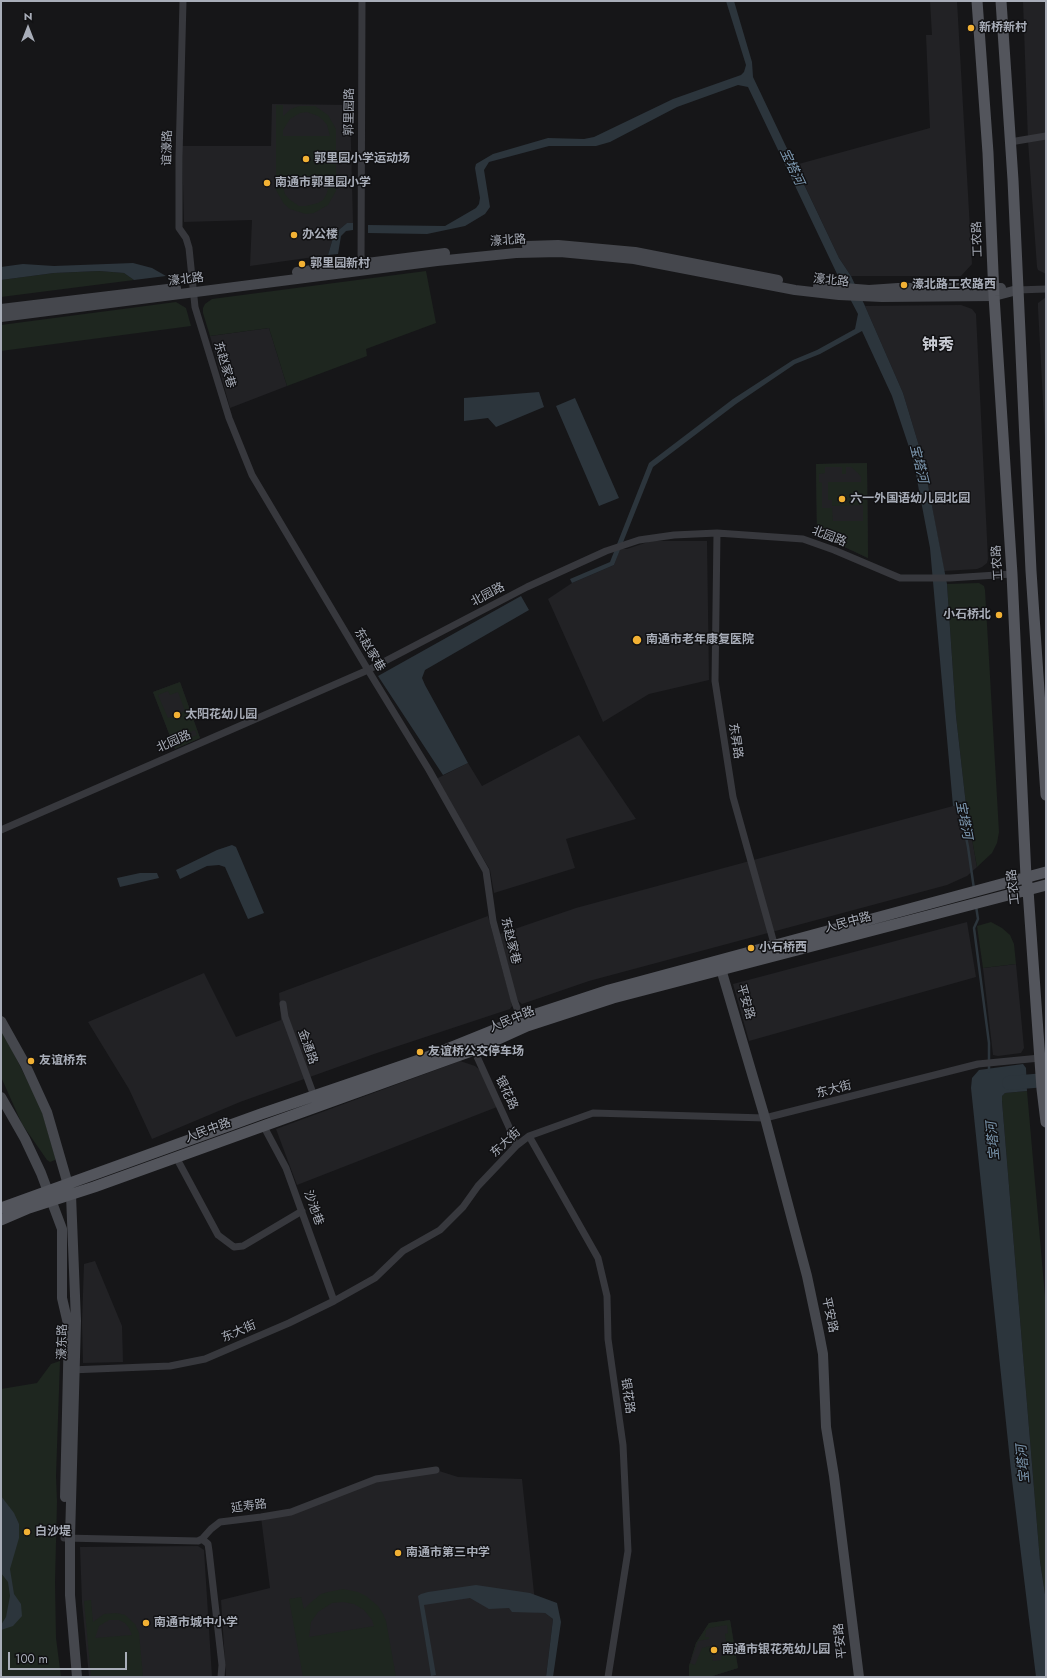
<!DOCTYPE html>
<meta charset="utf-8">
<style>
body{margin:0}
#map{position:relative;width:1047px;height:1678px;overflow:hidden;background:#161618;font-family:Jost,sans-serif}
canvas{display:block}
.frame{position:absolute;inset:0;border:2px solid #a8adb8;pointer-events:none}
.north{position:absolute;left:8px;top:8px;width:40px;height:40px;-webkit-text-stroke:3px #111113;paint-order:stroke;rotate:0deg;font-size:11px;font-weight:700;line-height:16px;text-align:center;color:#a8adb8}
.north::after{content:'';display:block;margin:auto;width:14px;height:18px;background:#a8adb8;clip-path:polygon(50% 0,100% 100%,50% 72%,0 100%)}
.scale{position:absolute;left:8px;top:1652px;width:119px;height:18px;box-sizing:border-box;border:2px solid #a8adb8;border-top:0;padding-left:5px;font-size:12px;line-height:14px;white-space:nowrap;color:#a8adb8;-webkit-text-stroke:3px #111113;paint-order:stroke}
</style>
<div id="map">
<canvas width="1047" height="1678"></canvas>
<div class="frame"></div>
<div class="north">N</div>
<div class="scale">100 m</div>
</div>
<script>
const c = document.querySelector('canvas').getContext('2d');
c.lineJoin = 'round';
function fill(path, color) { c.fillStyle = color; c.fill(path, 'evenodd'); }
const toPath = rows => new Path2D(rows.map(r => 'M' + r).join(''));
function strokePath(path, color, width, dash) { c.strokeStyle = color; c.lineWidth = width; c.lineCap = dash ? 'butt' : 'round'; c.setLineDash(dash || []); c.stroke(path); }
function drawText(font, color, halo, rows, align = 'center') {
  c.font = font + ' Jost,"Noto Sans SC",sans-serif'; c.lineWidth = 3; c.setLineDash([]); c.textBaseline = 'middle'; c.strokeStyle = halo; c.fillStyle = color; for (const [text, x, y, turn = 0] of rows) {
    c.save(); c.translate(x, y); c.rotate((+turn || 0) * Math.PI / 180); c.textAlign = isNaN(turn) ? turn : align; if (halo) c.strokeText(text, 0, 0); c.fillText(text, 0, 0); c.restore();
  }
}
fill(toPath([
 [930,1,957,1,972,264,961,276,851,276,839,258,795,165,930,128,926,35,932,35],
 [1023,1,1046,1,1046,274,1038,270,1037,267,1028,141],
 [272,104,350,105,353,223,347,223,334,234,328,255,250,266,252,220,184,222,182,146,271,146],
 [1046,297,1046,458,1038,308,1038,303],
 [961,305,972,309,976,314,988,559,987,563,982,567,977,569,944,571,923,459,903,393,865,306],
 [269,328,287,386,230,408,210,336],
 [867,463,868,558,817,534,816,464],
 [651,541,707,541,709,680,649,694,603,722,548,599,572,583,614,565,620,549,627,549],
 [180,682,200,738,175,749,153,692],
 [579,735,636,819,566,839,575,868,494,893,490,870,436,779,468,763,482,786],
 [966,805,977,867,967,876,958,880,947,885,589,981,522,1004,516,999,500,934,576,908,953,806],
 [488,916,511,1001,512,1006,510,1009,374,1054,240,1102,152,1139,129,1089,88,1022,204,973,236,1037,281,1020,279,993],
 [967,922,976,977,749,1041,733,984],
 [1016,964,1024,1048,1021,1053,998,1056,993,1055,983,968],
 [460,1061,475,1066,480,1070,497,1107,297,1185,276,1129],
 [95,1261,122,1326,123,1362,83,1363,82,1323,84,1264],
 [436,1470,458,1477,522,1479,536,1612,545,1613,553,1619,546,1677,226,1677,221,1600,270,1588,261,1517,291,1512,376,1479],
 [198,1546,204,1550,212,1677,89,1677,82,1602,80,1547],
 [730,1620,738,1668,709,1677,689,1677,689,1666,696,1643,709,1623]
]), '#222225');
fill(toPath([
 [276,105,283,105,283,116,291,109,299,106,315,106,328,115,336,129,336,191,328,205,314,213,306,214,290,209,284,204,276,190],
 [307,112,318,116,323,120,327,125,330,136,283,136,283,130,290,119,300,113],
 [282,183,330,183,326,195,323,200,318,203,306,206,299,206,289,199,285,194],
 [99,271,124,273,134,280,1,297,1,280,54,273],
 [426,271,436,323,366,349,367,356,287,386,269,328,210,336,203,313,203,308,205,304,212,299],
 [176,302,186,308,191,326,1,351,1,325],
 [867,463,868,558,817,534,816,464],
 [825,467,842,467,842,474,846,474,846,467,851,467,858,473,861,477,861,482,828,482,828,500,832,500,832,506,863,505,863,521,833,521,832,508,822,508,822,483,819,482,819,474,825,473],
 [979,583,984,586,985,590,999,832,997,843,992,853,977,867,966,805,956,716,947,584],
 [180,682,200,738,175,749,153,692],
 [168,691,170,695,178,692,185,711,168,718,158,695],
 [195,730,197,735,174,744,172,739],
 [991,922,1002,928,1010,935,1014,944,1016,964,983,968,977,926],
 [1,1028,41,1108,55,1157,55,1160,50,1162,47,1160,22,1124,1,1077],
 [1027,1091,1046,1308,1046,1601,1040,1561,1002,1101,1002,1096,1005,1093],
 [60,1361,56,1476,57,1502,55,1582,56,1638,61,1677,1,1677,1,1389,37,1383,51,1364],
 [343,1589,358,1592,366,1596,378,1606,383,1614,386,1621,396,1677,303,1677,289,1599,301,1597,304,1609,310,1603,321,1594,328,1592],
 [343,1602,354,1604,364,1610,372,1620,374,1626,309,1637,311,1622,318,1612,332,1603],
 [91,1600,93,1622,104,1614,116,1613,125,1615,135,1624,139,1633,143,1677,91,1677,84,1601],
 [109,1620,119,1620,125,1623,129,1628,132,1635,95,1638,99,1626],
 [730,1620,738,1668,709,1677,689,1677,689,1666,696,1643,709,1623],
 [727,1625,728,1633,725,1634,728,1655,721,1656,721,1660,713,1661,710,1646,702,1648,695,1665,690,1663,698,1641,709,1639,709,1637,705,1637,706,1630,709,1628]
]), '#1e261f');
fill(toPath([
 [726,1,734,1,752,62,753,77,839,258,851,276,865,306,903,393,923,459,947,584,956,716,966,805,953,806,930,548,913,459,892,396,862,331,820,354,795,364,736,404,653,467,614,565,572,583,570,579,610,562,649,463,733,399,793,360,817,350,855,329,858,314,838,276,748,87,738,85,677,107,610,142,596,146,549,146,489,162,484,170,490,207,485,214,465,226,427,234,368,233,368,225,445,226,476,208,479,204,480,198,475,168,476,164,493,154,548,138,584,139,594,137,673,99,741,75,744,72,746,65],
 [347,223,353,223,353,230,346,231,341,236,338,254,328,255,334,234],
 [133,263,152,268,166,276,134,280,124,273,99,271,54,273,1,280,1,267,8,266,23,264,54,266],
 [539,392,544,407,496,427,488,418,464,421,464,398],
 [575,398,619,498,599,506,556,406],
 [521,596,529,610,425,670,422,678,425,685,468,763,443,775,378,676],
 [232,845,236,847,264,913,248,919,225,867,219,865,207,866,180,879,176,870,217,850],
 [140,873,157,873,159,878,120,887,117,878],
 [1023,1064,1026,1068,1027,1091,1005,1093,1002,1096,1002,1101,1040,1561,1046,1601,1046,1677,1036,1677,1012,1480,971,1088,972,1078,979,1070],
 [1,1496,14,1513,19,1524,19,1538,10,1569,14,1594,21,1604,22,1616,13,1626,1,1630,1,1625,6,1617,10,1596,8,1582,1,1573],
 [476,1585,530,1593,557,1603,561,1622,553,1677,546,1677,553,1619,545,1613,512,1612,509,1608,489,1609,470,1598,424,1605,436,1675,431,1676,418,1596,421,1594,428,1592]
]), '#2c353c');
strokePath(toPath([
 [959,803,968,847,974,889],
 [976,906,978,919,974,928,989,1043,989,1071]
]), '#2c353c', 2.5);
strokePath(toPath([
 [1009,1083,1046,1080]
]), '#2c353c', 14);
strokePath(toPath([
 [183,1,179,157,179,228,186,238,189,248,195,307,229,418,252,475,368,670,429,770,486,871,493,921,514,1000,521,1019],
 [1010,142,1046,136],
 [361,267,362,1],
 [1017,290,1046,289],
 [717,533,715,681,733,797,775,947],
 [1,830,368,670,527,587,606,551,639,540,674,535,717,533,803,539,834,550,900,578,950,578,1012,574],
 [283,1004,285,1017,314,1096],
 [474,1050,509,1127,516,1146],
 [263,1125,286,1168,334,1301],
 [529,1136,598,1258,607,1296,608,1339,623,1445,628,1551,608,1677],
 [176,1157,218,1235,234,1247,243,1246,302,1211],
 [70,1370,170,1366,205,1359,289,1323,334,1301,375,1278,403,1251,440,1230,463,1207,478,1186,516,1146,529,1136,593,1113,765,1118,978,1064,1040,1058],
 [64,1538,198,1541,202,1539,211,1529,220,1522,261,1517,291,1512,376,1479,436,1470],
 [202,1539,208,1544,209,1551,222,1665,221,1677]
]), '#37383d', 7);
strokePath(toPath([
 [527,246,558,245,635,252,778,280],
 [297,272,445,253],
 [818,286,869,290,898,288,1001,288],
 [1,309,176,288],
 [1,317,437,261,516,253,560,252,634,259,795,290,839,295,882,297,994,296,1017,290],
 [721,969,765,1118,807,1276,819,1333,823,1354,826,1427,834,1476,859,1677],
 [1,1021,25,1064,47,1112,71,1195,76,1321,70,1538,70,1595,77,1677],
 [1,1097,25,1139,41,1173,62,1229,62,1298,69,1328,65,1497]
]), '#45474d', 10);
strokePath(toPath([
 [977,1,988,153,994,296,1012,574,1026,877,1028,890,1042,1089,1046,1122],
 [1001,1,1013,180,1031,571,1046,795],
 [1,1208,261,1114,422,1059,521,1019,609,990,1046,872],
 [1,1220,29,1208,94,1187,474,1050,527,1026,613,998,1046,885]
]), '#53555c', 11);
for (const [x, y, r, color] of [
 [971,28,4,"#f2b134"],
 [306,159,4,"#f2b134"],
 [267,183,4,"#f2b134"],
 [294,235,4,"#f2b134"],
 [302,264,4,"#f2b134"],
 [904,285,4,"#f2b134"],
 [842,499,4,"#f2b134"],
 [999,615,4,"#f2b134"],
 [637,640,5,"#f2b134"],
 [177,715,4,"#f2b134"],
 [751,948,4,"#f2b134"],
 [420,1052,4,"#f2b134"],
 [31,1061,4,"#f2b134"],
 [27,1532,4,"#f2b134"],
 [398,1553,4,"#f2b134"],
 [146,1623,4,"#f2b134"],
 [714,1650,4,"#f2b134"]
]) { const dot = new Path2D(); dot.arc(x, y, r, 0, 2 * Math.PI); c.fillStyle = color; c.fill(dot); strokePath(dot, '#111113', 1.5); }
drawText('bold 12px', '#a8adb8', '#111113', [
 ["新桥新村",979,28],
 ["郭里园小学运动场",314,159],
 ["南通市郭里园小学",275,183],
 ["办公楼",302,235],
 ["郭里园新村",310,264],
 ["濠北路工农路西",912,285],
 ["六一外国语幼儿园北园",850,499],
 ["小石桥北",991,615,"right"],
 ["南通市老年康复医院",646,640],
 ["太阳花幼儿园",185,715],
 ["小石桥西",759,948],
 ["友谊桥公交停车场",428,1052],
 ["友谊桥东",39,1061],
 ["白沙堤",35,1532],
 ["南通市第三中学",406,1553],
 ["南通市城中小学",154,1623],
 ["南通市银花苑幼儿园",722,1650]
], 'left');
drawText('12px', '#a8adb8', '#111113', [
 ["郭里园路",350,112,-89],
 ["谊濠路",168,148,-89],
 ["工农路",978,239,-92],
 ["濠北路",508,241,-4],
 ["濠北路",186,280,-7],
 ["濠北路",831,281,6],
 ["东赵家巷",224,365,73],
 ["北园路",829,537,21],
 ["工农路",998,563,-94],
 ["北园路",488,595,-28],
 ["东赵家巷",369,650,59],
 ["东昇路",735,741,81],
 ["北园路",174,742,-24],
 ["工农路",1014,887,-96],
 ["人民中路",848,923,-15],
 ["东赵家巷",510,941,76],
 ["平安路",745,1002,74],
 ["人民中路",512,1020,-23],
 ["金通路",307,1047,70],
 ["东大街",834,1090,-14],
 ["银花路",506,1093,65],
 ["人民中路",208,1131,-20],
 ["东大街",506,1143,-43],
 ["沙池巷",313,1208,70],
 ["平安路",829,1315,78],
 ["东大街",239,1332,-23],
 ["濠东路",63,1342,-89],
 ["银花路",627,1396,82],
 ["延寿路",249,1507,-8],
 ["平安路",841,1641,-96]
]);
drawText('italic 13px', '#7f9bb3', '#111113', [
 ["宝塔河",791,167,65],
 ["宝塔河",918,464,76],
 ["宝塔河",963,820,79],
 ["宝塔河",994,1141,-95],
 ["宝塔河",1024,1464,-95]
]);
drawText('bold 16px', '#c9ccd4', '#111113', [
 ["钟秀",938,346]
]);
</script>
